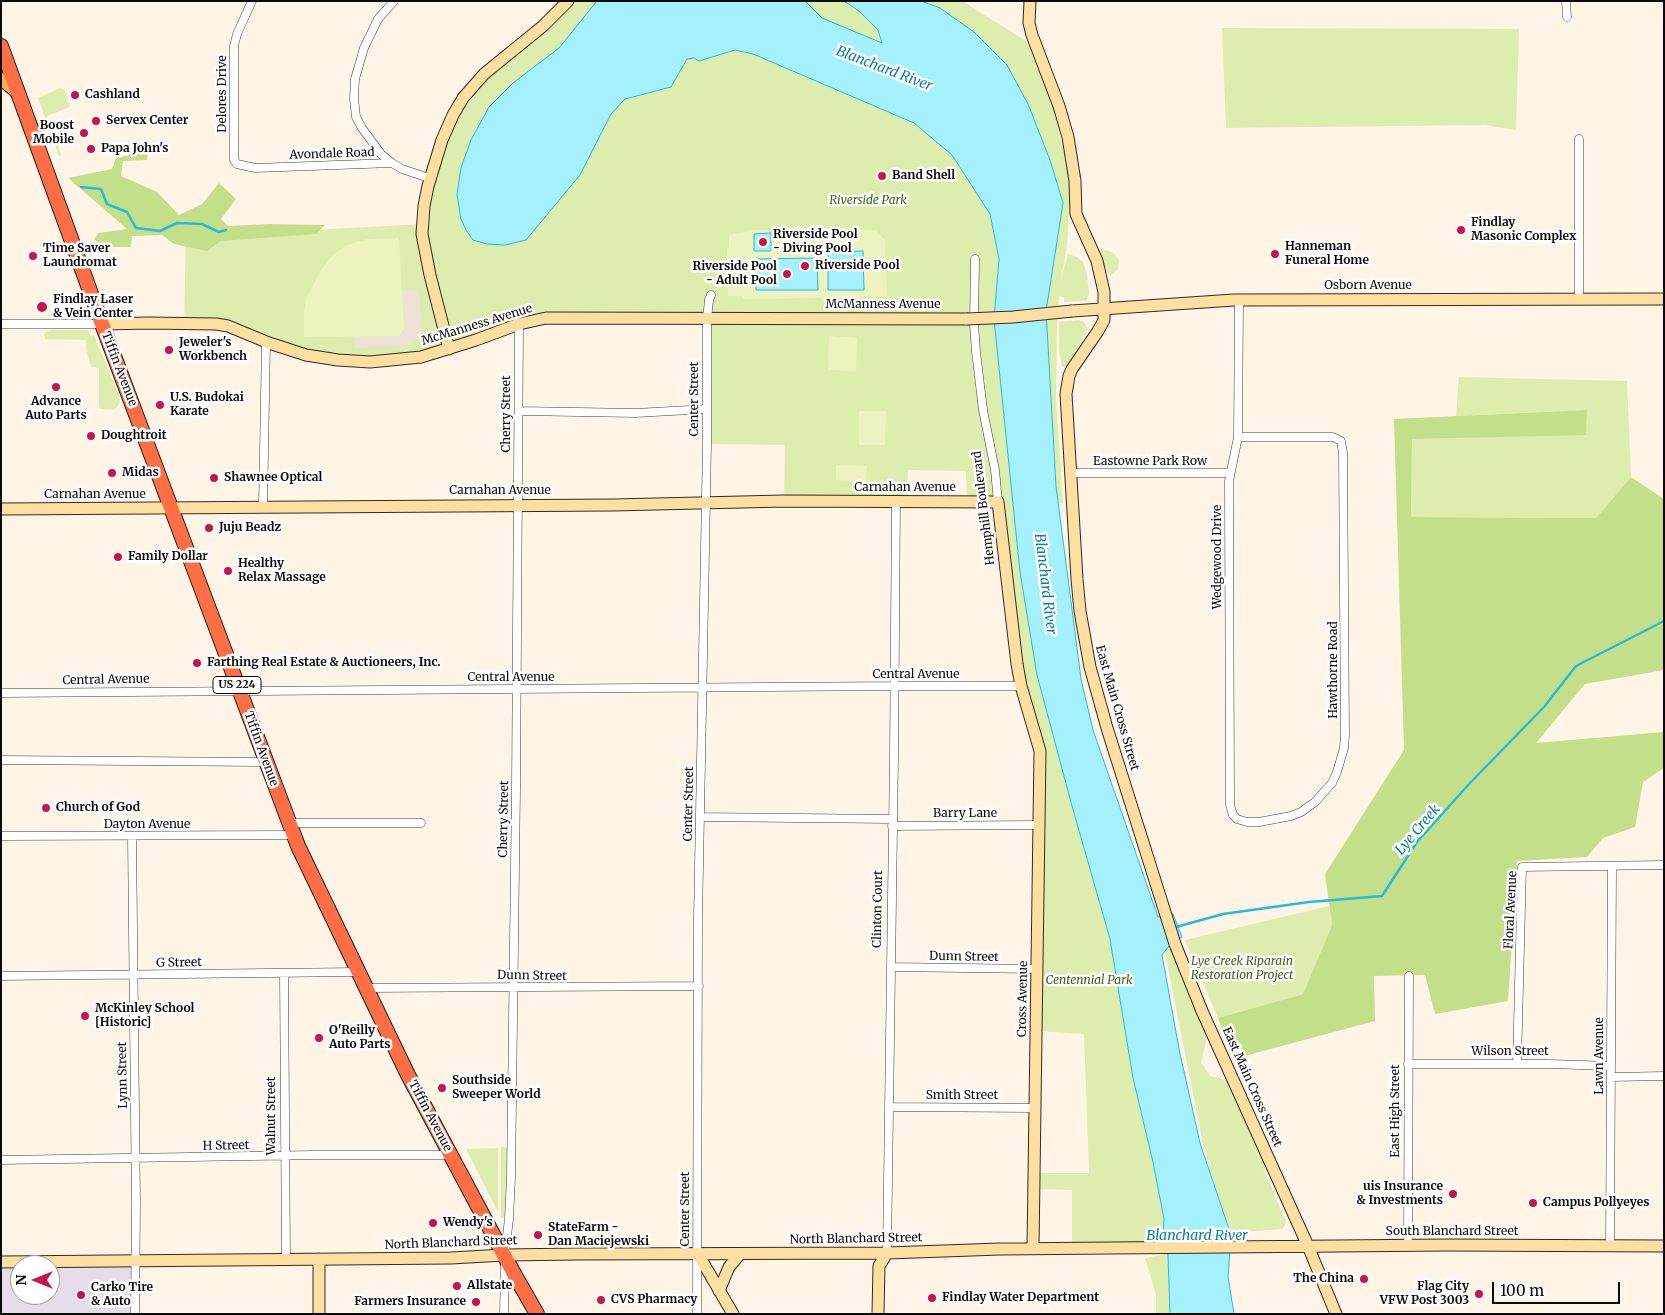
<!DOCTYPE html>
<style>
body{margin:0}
#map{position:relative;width:1665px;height:1315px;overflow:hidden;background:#fff4e6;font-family:Merriweather,serif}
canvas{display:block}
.frame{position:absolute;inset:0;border:2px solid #0a0a0a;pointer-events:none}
.north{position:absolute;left:10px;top:1255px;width:50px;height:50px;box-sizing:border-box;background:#fff;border:1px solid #9d9d9d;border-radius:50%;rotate:270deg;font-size:14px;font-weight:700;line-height:20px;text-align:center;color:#0a0a0a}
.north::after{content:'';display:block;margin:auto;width:18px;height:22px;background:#c61547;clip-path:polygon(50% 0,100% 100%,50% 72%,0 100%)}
.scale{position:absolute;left:1492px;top:1282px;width:128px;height:22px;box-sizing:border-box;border:2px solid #0a0a0a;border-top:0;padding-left:6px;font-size:15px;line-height:18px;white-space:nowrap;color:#0a0a0a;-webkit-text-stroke:4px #fff;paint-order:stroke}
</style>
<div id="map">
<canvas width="1665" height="1315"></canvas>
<div class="frame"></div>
<div class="north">N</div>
<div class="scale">100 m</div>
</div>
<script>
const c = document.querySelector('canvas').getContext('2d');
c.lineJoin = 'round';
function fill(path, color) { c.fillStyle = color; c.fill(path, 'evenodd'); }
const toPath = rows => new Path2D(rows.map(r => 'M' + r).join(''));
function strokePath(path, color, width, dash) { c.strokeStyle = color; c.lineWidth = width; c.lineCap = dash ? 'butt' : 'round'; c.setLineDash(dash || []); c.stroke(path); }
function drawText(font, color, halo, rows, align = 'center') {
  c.font = font + ' Merriweather,serif'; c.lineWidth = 5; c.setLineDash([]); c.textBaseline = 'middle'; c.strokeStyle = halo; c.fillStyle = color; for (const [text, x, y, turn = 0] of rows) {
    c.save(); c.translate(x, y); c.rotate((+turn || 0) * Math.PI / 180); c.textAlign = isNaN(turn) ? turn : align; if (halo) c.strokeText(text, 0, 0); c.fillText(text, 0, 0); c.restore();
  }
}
fill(toPath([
 [135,1261,135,1314,1,1314,1,1262],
 [20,1265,50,1265,50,1295,20,1295]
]), '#e6dcea');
fill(toPath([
 [568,1,962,1,1026,41,1030,48,1053,107,1065,157,1069,182,1069,215,1067,245,1061,279,1068,254,1077,257,1083,262,1087,275,1089,294,1086,301,1064,302,1064,297,1059,296,1059,293,1057,329,1056,396,1063,503,1036,502,1188,1247,1072,1248,1072,1190,1033,1189,1033,1173,1089,1173,1084,1034,1036,1031,1040,751,1021,686,998,502,967,502,966,471,908,470,907,502,784,501,785,445,707,444,707,319,546,318,449,349,338,360,228,326,184,323,186,237,422,224,424,206,463,98],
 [1222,28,1519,29,1516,130,1485,125,1226,128],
 [60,88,65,90,70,107,47,116,61,154,59,157,38,98],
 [1099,250,1106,250,1114,253,1119,261,1118,269,1110,276,1098,252],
 [1078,320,1083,321,1088,329,1068,367,1065,368,1062,366,1059,350,1059,322],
 [50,330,88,330,90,336,94,335,119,395,120,402,117,407,114,410,101,409,99,407,99,368,91,367,86,348,86,340,45,339,44,333],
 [1459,377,1627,381,1631,477,1596,518,1411,517,1412,439,1586,434,1587,410,1456,416],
 [1329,906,1332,925,1303,994,1218,1018,1185,940],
 [1169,946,1200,1017,1207,1037,1201,1063,1210,1076,1226,1080,1231,1087,1266,1165,1263,1167,1286,1222,1283,1229,1229,1233,1203,1144,1165,952],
 [501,1146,507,1148,505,1217,503,1218,501,1217],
 [498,1148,498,1212,466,1149],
 [1168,1254,1170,1314,1156,1314,1156,1295,1145,1258]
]), '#ddedad');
fill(toPath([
 [148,151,147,160,123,161,121,176,157,192,179,215,202,204,219,183,236,199,221,219,228,226,269,224,325,225,316,234,221,241,207,251,174,244,162,235,132,236,131,247,102,247,94,239,99,233,127,229,68,178,112,169,116,158],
 [1587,410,1586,435,1412,439,1411,517,1596,518,1631,477,1664,499,1664,670,1585,684,1536,743,1664,732,1664,768,1643,782,1635,827,1603,838,1587,857,1517,861,1508,1001,1435,1014,1425,975,1374,976,1375,1021,1233,1059,1218,1018,1303,994,1332,925,1325,874,1404,750,1394,419]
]), '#c4df8a');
fill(toPath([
 [808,225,821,229,876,230,885,240,887,297,742,299,742,296,728,296,728,284,724,284,724,260,727,260,727,248,729,248,729,235,753,230,780,230],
 [399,238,404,329,399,336,304,337,304,311,306,299,321,270,331,257,345,246,357,242,368,239],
 [829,336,857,338,856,371,828,370],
 [859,411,886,411,885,445,859,445],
 [836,465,867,466,866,482,836,480]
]), '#edf3bf');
fill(toPath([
 [419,289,422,337,418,338,412,343,405,345,385,347,354,348,355,337,399,336,404,329,402,291]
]), '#eee2d6');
const water = toPath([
 [597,1,805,1,822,18,882,43,878,30,859,11,844,1,921,1,940,8,974,32,1007,65,1028,104,1050,160,1063,203,1046,311,1056,486,1081,679,1093,730,1158,917,1173,914,1182,937,1169,946,1162,955,1179,1049,1200,1143,1229,1229,1230,1251,1228,1277,1234,1314,1170,1314,1168,1255,1163,1236,1164,1219,1153,1162,1133,1078,1110,939,1072,806,1037,675,1020,572,994,319,999,259,990,214,952,155,914,123,753,54,735,50,699,61,694,58,687,59,671,87,625,99,611,114,580,175,526,240,505,245,487,244,473,240,466,230,461,219,457,194,461,168,471,140,489,107,513,83,559,48,597,1],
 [771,233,771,251,754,251,754,234,771,233],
 [863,251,864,290,828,290,828,252,863,251],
 [817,258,818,290,756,290,756,259,817,258]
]);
fill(water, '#a5f0fd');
strokePath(water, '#25bcdb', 1);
strokePath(toPath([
 [81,187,101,189,107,204,127,212,136,228,160,231,177,223,202,224,219,232,226,230],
 [1176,927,1223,914,1309,902,1382,896,1417,842,1470,783,1544,707,1576,666,1664,621]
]), '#25bcdb', 2.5);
const street = toPath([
 [252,1,237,34,234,46,234,160,237,164,255,168,392,163,402,169,429,178],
 [1566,1,1567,17],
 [1579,139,1579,299],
 [392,163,381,154,362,128,356,117,354,98,355,79,364,48,378,19,394,1],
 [975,259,974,324,976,352,983,410,995,470,998,502],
 [1,324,102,324],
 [519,411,636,413,707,409],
 [1238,437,1333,437,1341,441,1343,453,1345,735,1344,748,1337,772,1332,783,1315,802,1301,812,1291,816,1259,822,1247,822,1237,819,1233,815,1230,805,1229,481,1238,437,1239,300],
 [1070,473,1230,473],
 [263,507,266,342],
 [1,693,895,686,1021,686],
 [1,760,265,762],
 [700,817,892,819],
 [288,823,421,823],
 [892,826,1038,825],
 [1,836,294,835],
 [132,837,136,1204,135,1314],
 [891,967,1037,969],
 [284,973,286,1260],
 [1,976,358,972],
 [366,988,699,986],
 [1408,1064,1549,1064,1611,1066],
 [1517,1064,1522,867,1664,865],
 [1611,1077,1664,1076],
 [889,1107,1034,1108],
 [1,1160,314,1155,451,1155],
 [1408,1246,1409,976],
 [1610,1246,1612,866],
 [505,1252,509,1219,511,1177,516,789,519,324],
 [887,1253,894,756,896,502],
 [504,1314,505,1264],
 [697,1314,698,919,707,444,707,319,709,300,711,295]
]);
const secondary = toPath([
 [1030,1,1029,23,1032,35,1059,106,1068,137,1075,181,1076,214,1097,261,1104,292,1104,320,1098,331,1072,369,1069,376,1066,394,1077,579,1080,611,1090,667,1107,728,1175,944,1202,1011,1308,1246,1336,1314],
 [1072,311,1234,300,1664,299],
 [102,324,149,323,216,324,228,326,269,343,306,355,338,360,370,362,421,357,476,340,519,324,546,318,967,319],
 [449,349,430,275,422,234,424,206,428,186,442,140,453,115,463,98,484,74,543,26,568,1],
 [1,509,613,505,784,501,998,502,1017,664,1021,686,1040,751,1033,1248],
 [698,1254,733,1314],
 [319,1259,319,1314],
 [1,1262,451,1258,504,1255,577,1254,887,1253,1000,1249,1447,1245,1664,1246],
 [719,1291,729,1267,740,1254],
 [878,1314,879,1266,887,1253]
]);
const primary = toPath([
 [1,79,19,94]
]);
const highway = toPath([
 [1,46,102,324,298,846,408,1075,513,1272,537,1314]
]);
strokePath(street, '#3d3d3d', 9);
strokePath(secondary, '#2c2c2c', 13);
strokePath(primary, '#1b1b1b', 14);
strokePath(highway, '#1b1b1b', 16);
strokePath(street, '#fff', 8);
strokePath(secondary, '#ffdfa1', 11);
strokePath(primary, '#ffaf56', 12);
strokePath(highway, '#ff6e44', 14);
const secondaryBridge = toPath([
 [967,319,1013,317,1072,311]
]);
strokePath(secondaryBridge, '#2c2c2c', 13, []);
strokePath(secondaryBridge, '#ffdfa1', 11);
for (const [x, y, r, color] of [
 [75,95,5,"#c61547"],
 [96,121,5,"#c61547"],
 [84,133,5,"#c61547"],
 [91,149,5,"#c61547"],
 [882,176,5,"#c61547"],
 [1461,230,5,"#c61547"],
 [763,242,5,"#c61547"],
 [1275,254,5,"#c61547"],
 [33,256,5,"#c61547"],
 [805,266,5,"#c61547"],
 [787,274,5,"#c61547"],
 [42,307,6,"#c61547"],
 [169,350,5,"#c61547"],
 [56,387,5,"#c61547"],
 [160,405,5,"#c61547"],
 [91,436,5,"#c61547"],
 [112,473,5,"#c61547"],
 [214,478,5,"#c61547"],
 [209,528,5,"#c61547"],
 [118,557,5,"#c61547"],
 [228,571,5,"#c61547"],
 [197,663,5,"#c61547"],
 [46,808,5,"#c61547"],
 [85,1016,5,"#c61547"],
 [319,1038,5,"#c61547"],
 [442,1088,5,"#c61547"],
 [1453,1194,5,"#c61547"],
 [1533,1203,5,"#c61547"],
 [433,1223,5,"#c61547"],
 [538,1235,5,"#c61547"],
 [1364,1279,5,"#c61547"],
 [457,1286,5,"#c61547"],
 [1479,1294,5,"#c61547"],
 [81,1295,5,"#c61547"],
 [932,1298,5,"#c61547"],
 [601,1300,5,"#c61547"],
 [476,1302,5,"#c61547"]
]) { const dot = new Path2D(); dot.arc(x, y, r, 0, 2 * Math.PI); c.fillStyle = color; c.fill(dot); strokePath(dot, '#fff', 2); }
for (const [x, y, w] of [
 [237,685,48]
]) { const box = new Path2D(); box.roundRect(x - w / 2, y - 8.5, w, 17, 4); c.fillStyle = '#fff'; c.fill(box); strokePath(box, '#0a0a0a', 1); }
drawText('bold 11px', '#0a0a0a', null, [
 ["US 224",237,685]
]);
drawText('12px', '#0a0a0a', '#fff', [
 ["Delores Drive",223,94,-90],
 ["Avondale Road",332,154,-2],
 ["Osborn Avenue",1368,286],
 ["McManness Avenue",883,305],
 ["McManness Avenue",477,325,-17],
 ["Tiffin Avenue",119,369,69],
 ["Center Street",695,399,-90],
 ["Cherry Street",507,414,-90],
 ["Eastowne Park Row",1150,462],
 ["Carnahan Avenue",905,488],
 ["Carnahan Avenue",500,491],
 ["Carnahan Avenue",95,495],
 ["Hemphill Boulevard",984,508,-97],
 ["Wedgewood Drive",1218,557,-90],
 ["Hawthorne Road",1334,670,-90],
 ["Central Avenue",916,675],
 ["Central Avenue",511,678],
 ["Central Avenue",106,680,-1],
 ["East Main Cross Street",1117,708,74],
 ["Tiffin Avenue",261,749,70],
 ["Center Street",689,804,-89],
 ["Barry Lane",965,814],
 ["Cherry Street",504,819,-89],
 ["Dayton Avenue",147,825],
 ["Clinton Court",878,909,-89],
 ["Floral Avenue",1511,910,-87],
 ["Dunn Street",964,957,1],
 ["G Street",179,963,-1],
 ["Dunn Street",532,976,1],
 ["Cross Avenue",1023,999,-89],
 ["Wilson Street",1510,1052],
 ["Lawn Avenue",1600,1056,-90],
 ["Lynn Street",123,1075,-91],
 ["East Main Cross Street",1252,1087,66],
 ["Smith Street",962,1096],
 ["East High Street",1396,1111,-90],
 ["Walnut Street",272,1116,-90],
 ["Tiffin Avenue",430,1116,62],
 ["H Street",226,1146,-1],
 ["Center Street",686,1209,-90],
 ["South Blanchard Street",1452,1232],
 ["North Blanchard Street",856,1239,-1],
 ["North Blanchard Street",451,1243,-2]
]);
drawText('bold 12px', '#0a0a0a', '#fff', [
 ["Cashland",85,95],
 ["Servex Center",106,121],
 ["Boost",74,126,"right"],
 ["Mobile",74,140,"right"],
 ["Papa John's",101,149],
 ["Band Shell",892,176],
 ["Findlay",1471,223],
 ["Masonic Complex",1471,237],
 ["Riverside Pool",773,235],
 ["- Diving Pool",773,249],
 ["Hanneman",1285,247],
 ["Funeral Home",1285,261],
 ["Time Saver",43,249],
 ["Laundromat",43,263],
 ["Riverside Pool",815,266],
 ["Riverside Pool",777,267,"right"],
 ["- Adult Pool",777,281,"right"],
 ["Findlay Laser",53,300],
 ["& Vein Center",53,314],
 ["Jeweler's",179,343],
 ["Workbench",179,357],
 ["U.S. Budokai",170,398],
 ["Karate",170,412],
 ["Advance",56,402,"center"],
 ["Auto Parts",56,416,"center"],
 ["Doughtroit",101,436],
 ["Midas",122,473],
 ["Shawnee Optical",224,478],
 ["Juju Beadz",219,528],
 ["Family Dollar",128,557],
 ["Healthy",238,564],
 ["Relax Massage",238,578],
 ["Farthing Real Estate & Auctioneers, Inc.",207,663],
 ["Church of God",56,808],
 ["McKinley School",95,1009],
 ["[Historic]",95,1023],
 ["O'Reilly",329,1031],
 ["Auto Parts",329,1045],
 ["Southside",452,1081],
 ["Sweeper World",452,1095],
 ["uis Insurance",1443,1187,"right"],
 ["& Investments",1443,1201,"right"],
 ["Campus Pollyeyes",1543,1203],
 ["Wendy's",443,1223],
 ["StateFarm -",548,1228],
 ["Dan Maciejewski",548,1242],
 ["The China",1354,1279,"right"],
 ["Allstate",467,1286],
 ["Flag City",1469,1287,"right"],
 ["VFW Post 3003",1469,1301,"right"],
 ["Carko Tire",91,1288],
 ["& Auto",91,1302],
 ["Findlay Water Department",942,1298],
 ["CVS Pharmacy",611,1300],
 ["Farmers Insurance",466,1302,"right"]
], 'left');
drawText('italic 12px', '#396615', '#fff', [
 ["Riverside Park",868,201],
 ["Lye Creek Riparain",1242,962],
 ["Restoration Project",1242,976],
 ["Centennial Park",1089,981]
]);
drawText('italic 14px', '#08809f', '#fff', [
 ["Blanchard River",884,69,21],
 ["Blanchard River",1045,584,83],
 ["Lye Creek",1418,830,-50],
 ["Blanchard River",1197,1236]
]);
</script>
